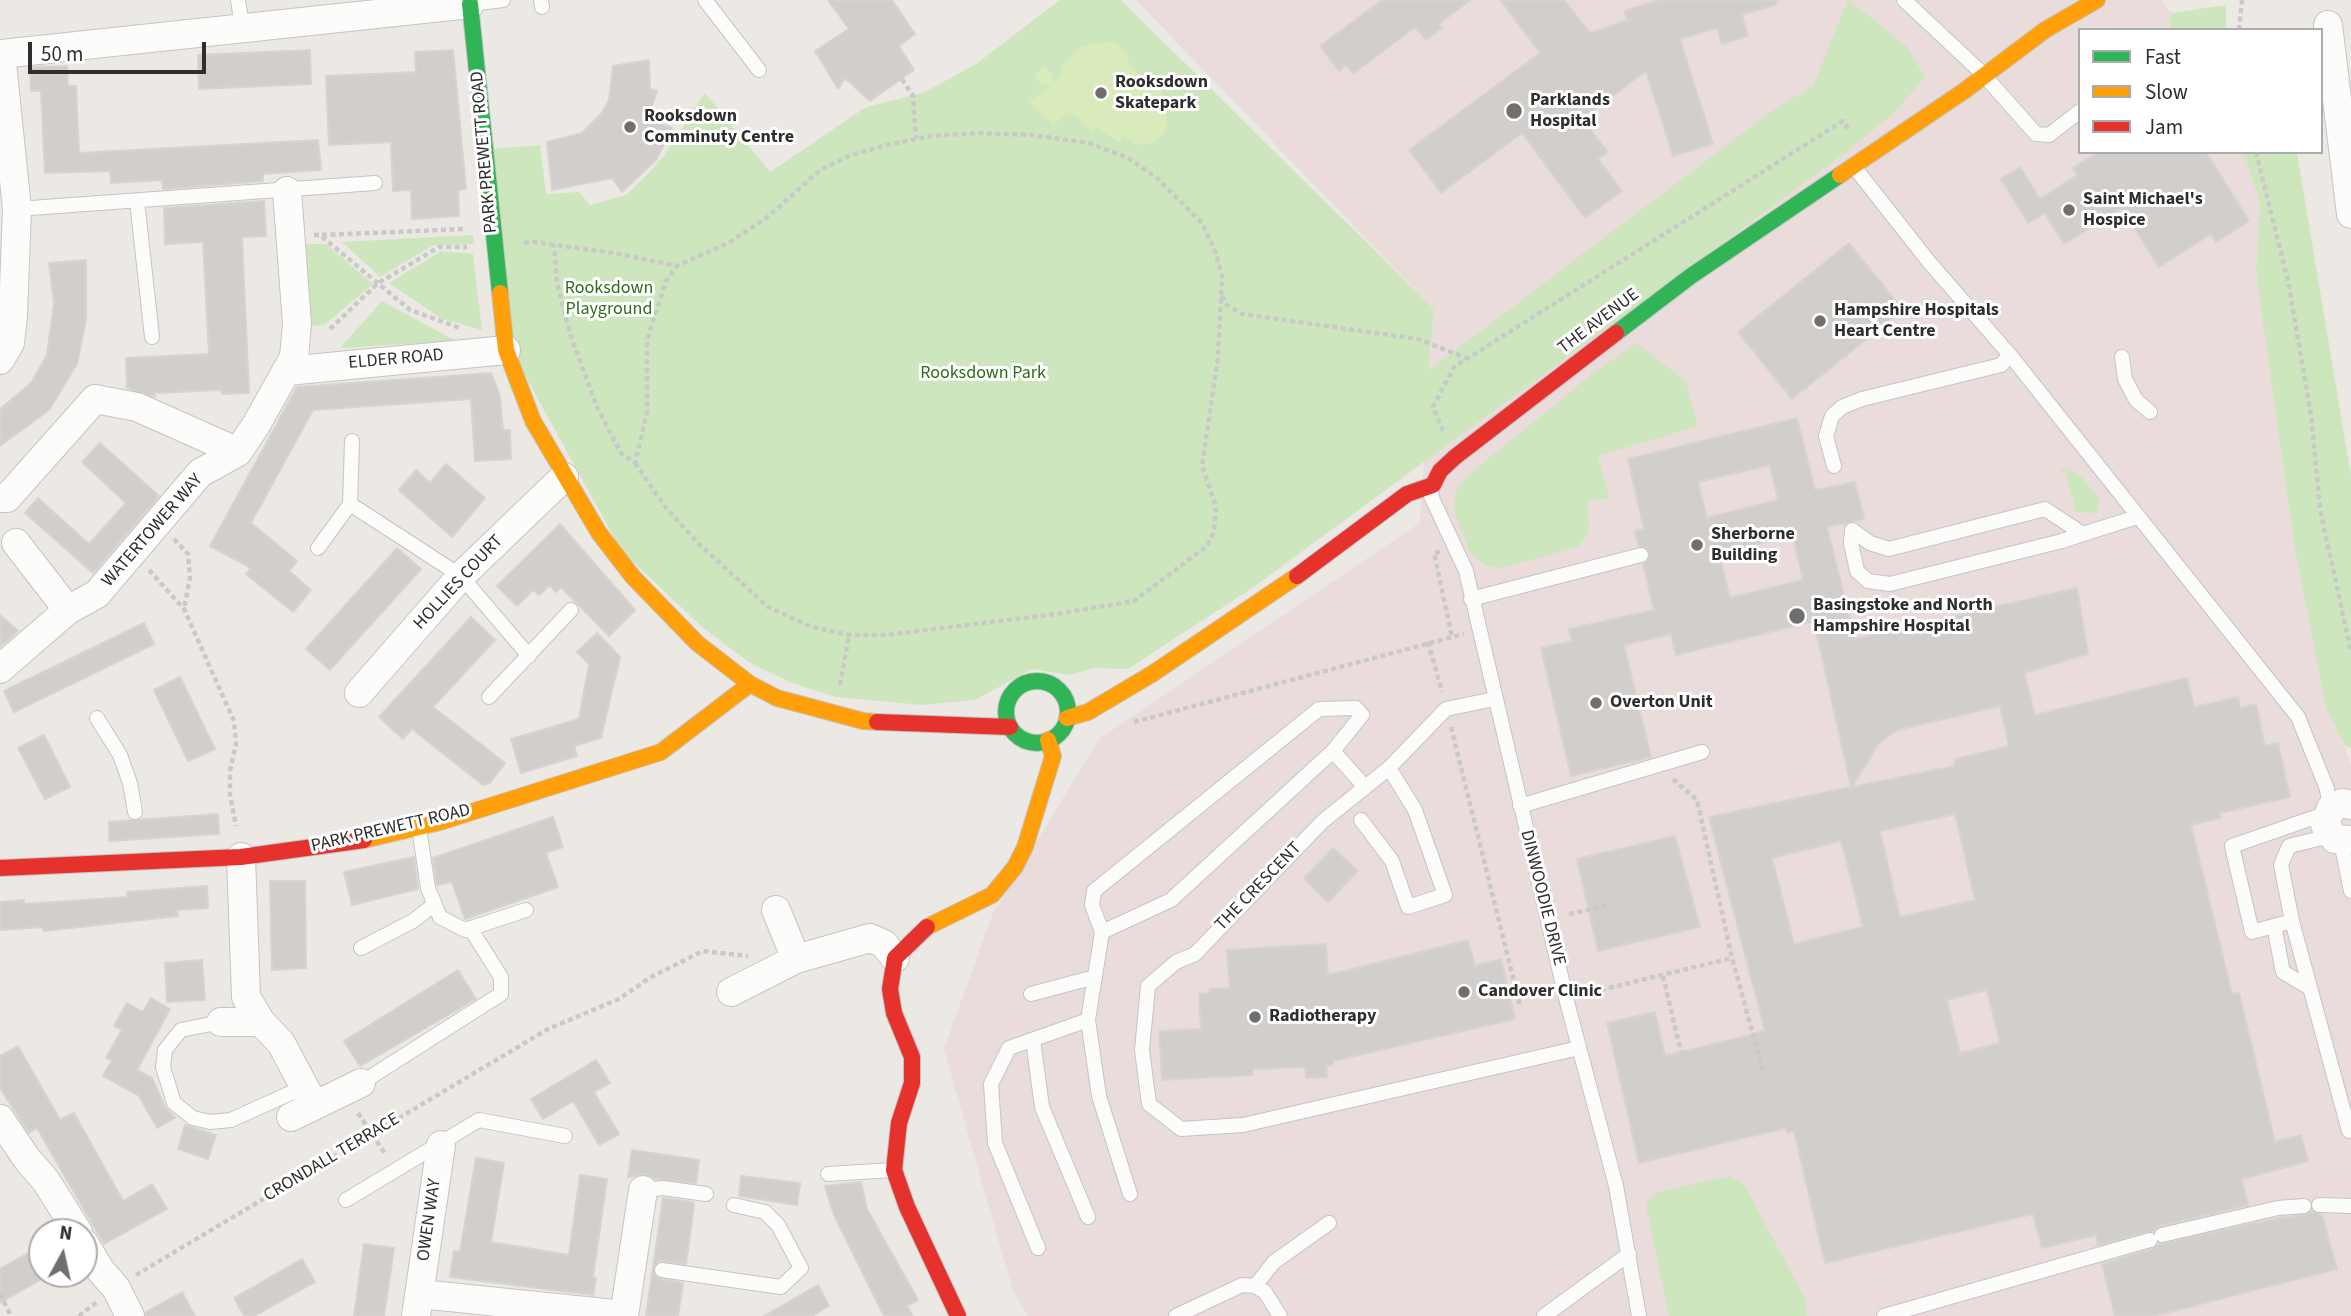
<!DOCTYPE html>
<style>
body{margin:0}
#map{position:relative;width:2351px;height:1316px;overflow:hidden;background:#ece8e4;font-family:"Source Sans 3",sans-serif}
canvas{display:block}
.legend{position:absolute;left:2078px;top:28px;width:245px;height:126px;box-sizing:border-box;background:#fff;border:2px solid #ababab;margin:0;padding:9px 12px;list-style:none;font-size:21px;color:#2e2e2e}
.legend li{display:flex;align-items:center;gap:14px;height:35px}
.legend b{width:35px;border:2px solid #ababab}
.north{position:absolute;left:28px;top:1218px;width:70px;height:70px;box-sizing:border-box;background:#fff;border:2px solid #ababab;border-radius:50%;rotate:8deg;font-size:19px;font-weight:700;line-height:28px;text-align:center;color:#2e2e2e}
.north::after{content:'';display:block;margin:auto;width:24px;height:32px;background:#706f6e;clip-path:polygon(50% 0,100% 100%,50% 72%,0 100%)}
.scale{position:absolute;left:28px;top:42px;width:178px;height:32px;box-sizing:border-box;border:4px solid #2e2e2e;border-top:0;padding-left:9px;font-size:21px;line-height:24px;white-space:nowrap;color:#2e2e2e;-webkit-text-stroke:5px #fff;paint-order:stroke}
</style>
<div id="map">
<canvas width="2351" height="1316"></canvas>
<ul class="legend">
<li><b style="height:9px;background:#30b455"></b>Fast</li>
<li><b style="height:9px;background:#ff9f0a"></b>Slow</li>
<li><b style="height:9px;background:#e5322d"></b>Jam</li>
</ul>
<div class="north">N</div>
<div class="scale">50 m</div>
</div>
<script>
const c = document.querySelector('canvas').getContext('2d');
c.lineJoin = 'round';
function fill(path, color) { c.fillStyle = color; c.fill(path, 'evenodd'); }
const toPath = rows => new Path2D(rows.map(r => 'M' + r).join(''));
function strokePath(path, color, width, dash) { c.strokeStyle = color; c.lineWidth = width; c.lineCap = dash ? 'butt' : 'round'; c.setLineDash(dash || []); c.stroke(path); }
function drawText(font, color, halo, rows, align = 'center') {
  c.font = font + ' "Source Sans 3",sans-serif'; c.lineWidth = 6; c.setLineDash([]); c.textBaseline = 'middle'; c.strokeStyle = halo; c.fillStyle = color; for (const [text, x, y, turn = 0] of rows) {
    c.save(); c.translate(x, y); c.rotate((+turn || 0) * Math.PI / 180); c.textAlign = isNaN(turn) ? turn : align; if (halo) c.strokeText(text, 0, 0); c.fillText(text, 0, 0); c.restore();
  }
}
fill(toPath([
 [1136,0,2161,0,2171,13,2169,30,2080,30,2080,152,2243,152,2260,202,2256,272,2326,708,2345,746,2351,766,2351,1316,1028,1316,1012,1288,944,1049,993,913,1099,739,1420,523,1434,309]
]), '#e9dcdb');
fill(toPath([
 [1060,0,1121,0,1434,309,1429,370,1776,108,1813,86,1848,0,1906,46,1925,77,1894,113,1845,153,1255,586,1128,669,1093,668,1070,675,1032,669,975,700,922,705,836,697,792,683,750,663,702,627,621,550,510,348,491,149,540,145,546,194,579,192,590,205,626,195,643,179,663,157,705,93,770,172,866,107,923,93,976,64],
 [2226,5,2226,30,2169,30,2171,13],
 [2243,152,2297,152,2351,475,2351,748,2345,746,2326,708,2295,548,2256,272,2260,202],
 [473,235,474,244,434,245,380,277,342,242],
 [302,244,326,244,373,284,324,325,312,326],
 [441,251,473,254,482,330,442,319,389,283],
 [382,301,456,341,340,348],
 [1637,343,1686,382,1698,426,1598,456,1609,498,1588,501,1589,532,1578,547,1502,568,1485,565,1470,553,1454,511,1456,492,1466,477,1596,371],
 [2064,468,2081,476,2099,499,2097,513,2076,512,2065,471,2058,472],
 [1729,1176,1744,1184,1806,1300,1807,1316,1669,1316,1646,1206,1655,1193]
]), '#cee6be');
fill(toPath([
 [1107,42,1117,44,1128,56,1129,64,1144,80,1149,78,1161,86,1167,110,1167,126,1163,135,1149,144,1137,145,1123,136,1119,142,1097,127,1093,132,1080,123,1082,119,1069,113,1053,125,1029,101,1050,87,1046,83,1043,86,1034,77,1044,66,1053,74,1050,77,1055,82,1061,75,1061,67,1081,46]
]), '#d9eabb');
const building = toPath([
 [828,0,892,0,915,34,899,46,914,70,870,101,845,78,838,89,815,51,849,29,828,0],
 [1382,0,1470,0,1439,24,1442,28,1426,40,1415,27,1353,74,1346,65,1339,71,1320,46,1382,0],
 [1500,0,1564,0,1590,33,1628,20,1624,11,1658,0,1776,0,1777,4,1742,15,1748,36,1722,44,1717,28,1680,39,1713,144,1673,156,1646,71,1582,119,1608,152,1598,159,1622,191,1585,218,1522,133,1441,193,1409,150,1540,53,1500,0],
 [310,50,311,84,199,89,198,55,310,50],
 [453,50,466,189,458,190,459,216,412,219,411,190,393,191,391,142,329,145,326,76,416,72,415,52,453,50],
 [649,60,650,89,657,91,648,118,672,128,656,160,622,192,612,178,552,190,547,142,582,133,601,114,609,100,613,66,649,60],
 [67,66,68,86,76,86,79,153,318,140,321,170,263,174,263,181,163,189,162,180,111,183,110,171,45,173,41,91,31,91,30,67,67,66],
 [2098,152,2206,152,2249,221,2216,242,2211,234,2159,267,2122,208,2064,244,2045,213,2028,223,2001,179,2020,167,2040,199,2077,175,2073,168,2098,152],
 [264,201,266,236,242,237,249,393,222,394,222,390,154,393,155,397,127,388,126,358,209,354,203,242,165,244,164,208,264,201],
 [1849,243,1903,310,1792,399,1738,332,1849,243],
 [86,260,86,320,77,364,49,410,0,446,0,409,31,383,47,355,54,303,49,263,86,260],
 [491,373,500,396,503,430,510,430,511,459,475,461,471,399,313,410,251,523,297,561,289,571,311,590,293,612,246,574,251,568,210,546,297,387,491,373],
 [1797,418,1815,490,1855,482,1864,519,1827,527,1855,639,2077,588,2088,654,2024,673,2035,715,2187,678,2194,707,2238,697,2240,708,2256,704,2265,746,2278,743,2290,797,2220,813,2221,818,2191,825,2232,994,2239,993,2275,1142,2301,1135,2308,1161,2242,1179,2248,1205,2160,1226,2153,1231,2098,1245,2096,1235,2042,1248,2033,1214,1825,1263,1794,1131,1787,1133,1786,1128,1639,1163,1607,1023,1655,1012,1665,1056,1765,1031,1709,817,1851,787,1814,621,1676,655,1671,634,1624,645,1651,757,1571,776,1541,648,1572,641,1569,629,1654,610,1643,564,1648,561,1650,553,1647,548,1639,546,1635,531,1644,529,1628,459,1797,418],
 [1770,465,1778,500,1707,518,1698,482,1770,465],
 [1793,536,1803,580,1730,598,1719,553,1793,536],
 [2000,706,2009,746,1955,759,1954,766,1852,787,1879,743,1897,730,2000,706],
 [1955,814,1975,900,1900,917,1880,831,1955,814],
 [1841,841,1863,927,1794,944,1772,858,1841,841],
 [1987,990,2000,1043,1960,1053,1947,1000,1987,990],
 [100,443,159,496,93,573,25,513,38,498,89,544,126,503,82,462,100,443],
 [446,464,485,498,452,537,399,490,416,470,430,483,446,464],
 [560,524,635,610,609,636,561,587,556,592,550,585,539,595,533,590,517,606,497,586,560,524],
 [397,548,421,569,330,670,306,649,397,548],
 [0,615,18,631,0,647,0,615],
 [471,617,495,640,433,707,505,763,490,783,483,785,412,729,403,739,379,717,471,617],
 [144,623,154,644,14,712,4,691,144,623],
 [597,633,620,657,601,738,574,746,577,756,521,773,511,739,579,719,589,664,577,652,597,633],
 [180,677,215,749,188,761,154,690,180,677],
 [44,735,70,787,45,799,18,748,44,735],
 [218,814,219,834,109,841,109,822,218,814],
 [553,817,563,847,546,853,558,887,465,919,452,882,437,885,433,858,553,817],
 [1675,836,1700,927,1598,951,1577,859,1675,836],
 [1333,848,1358,871,1328,902,1304,878,1333,848],
 [414,857,418,889,352,905,344,872,414,857],
 [270,881,305,881,306,968,272,970,270,881],
 [207,886,208,908,177,910,178,916,44,931,42,927,0,930,0,902,24,900,24,904,127,897,127,892,207,886],
 [1468,940,1475,966,1501,959,1515,1019,1333,1061,1333,1065,1326,1066,1327,1077,1306,1078,1305,1067,1253,1069,1253,1075,1162,1080,1159,1031,1201,1029,1199,994,1209,993,1210,989,1230,988,1227,950,1326,944,1328,975,1468,940],
 [202,960,205,1000,167,1002,165,963,202,960],
 [458,970,476,999,360,1066,344,1041,458,970],
 [151,998,170,1009,137,1070,152,1078,165,1107,175,1118,157,1128,139,1096,103,1076,112,1060,106,1058,122,1030,114,1026,127,1003,143,1012,151,998],
 [18,1046,60,1120,74,1113,123,1201,152,1184,167,1209,104,1244,37,1128,29,1133,0,1088,0,1056,18,1046],
 [596,1060,610,1083,594,1092,619,1134,599,1145,573,1101,543,1119,531,1099,596,1060],
 [185,1125,216,1135,208,1159,178,1149,185,1125],
 [632,1150,699,1160,696,1183,655,1179,645,1174,628,1177,632,1150],
 [476,1158,504,1163,491,1242,569,1255,580,1175,607,1179,593,1277,596,1278,593,1295,450,1277,454,1251,460,1252,476,1158],
 [741,1176,800,1183,797,1205,739,1196,741,1176],
 [861,1182,867,1209,918,1300,907,1306,913,1316,884,1316,834,1215,825,1186,861,1182],
 [663,1198,693,1202,694,1205,686,1264,659,1261,653,1268,657,1278,683,1283,678,1316,646,1316,663,1198],
 [2312,1211,2322,1215,2337,1269,2154,1316,2115,1316,2102,1264,2153,1249,2159,1244,2279,1218,2305,1215,2312,1211],
 [364,1244,394,1248,384,1316,354,1316,364,1244],
 [42,1245,42,1279,0,1303,0,1269,42,1245],
 [302,1259,315,1282,254,1316,244,1316,234,1298,302,1259],
 [818,1285,829,1306,812,1316,764,1316,818,1285],
 [182,1292,195,1316,146,1316,146,1312,182,1292]
]);
fill(building, '#d1cecb');
strokePath(building, '#d7d4d0', 2);
const lane = toPath([
 [238,0,242,27],
 [541,0,542,7],
 [705,0,759,70],
 [1904,0,1983,74,2036,134,2049,135,2080,111],
 [471,4,503,0],
 [1855,168,1929,262,2010,355,2298,717,2327,789,2330,809],
 [137,201,152,337],
 [17,209,375,183],
 [2122,357,2125,379,2136,400,2150,412],
 [1834,466,1826,436,1832,416,1842,407,1862,399,2001,365,2010,355],
 [1432,488,1431,496,1466,571,1567,1002,1616,1186,1639,1316],
 [350,504,461,576,529,656],
 [2083,534,2045,509,1889,549,1870,543,1852,530,1851,543,1857,571,1868,581,1890,584,2062,541,2083,534,2137,517],
 [318,548,350,504,352,441],
 [1471,599,1641,555],
 [489,697,571,610],
 [1494,699,1446,709,1389,768,1323,821,1195,954,1176,962,1148,986,1142,1050,1149,1104,1181,1129,1243,1125,1579,1048],
 [97,718,120,755,130,783,135,812],
 [1520,806,1702,752],
 [2327,813,2232,846,2252,932,2292,921,2281,865,2289,846,2330,836],
 [1361,820,1392,861,1408,907,1445,895,1415,810,1389,768],
 [419,828,428,888,440,917,465,930,526,910],
 [2341,842,2351,891],
 [2292,921,2349,1131],
 [2274,926,2283,972,2310,988],
 [1102,932,1092,905,1094,891,1319,709,1356,708,1362,715,1333,751],
 [361,948,413,921,435,904],
 [1031,994,1095,977],
 [221,1022,181,1030,165,1050,163,1067,174,1103,193,1118,210,1122,231,1120,304,1087],
 [1033,1040,1042,1107,1088,1217],
 [361,1083,501,994,501,977,470,928],
 [828,1174,893,1170],
 [643,1190,663,1188,706,1194],
 [1130,1194,1099,1096,1088,1020,1102,932,1171,900,1333,751,1365,787],
 [346,1200,479,1120,565,1136],
 [2319,1205,2351,1206],
 [2162,1235,2278,1208,2304,1206],
 [1038,1248,995,1143,991,1084,1009,1048,1088,1020],
 [662,1270,781,1287,801,1268,778,1225,765,1212,734,1205],
 [1255,1286,1274,1262,1329,1223],
 [1176,1316,1242,1285,1255,1286,1265,1292,1280,1316],
 [1544,1316,1629,1254],
 [1884,1316,2150,1240]
]);
const street = toPath([
 [2328,25,2351,214],
 [0,54,470,4,469,0],
 [0,360,10,343,13,315,17,209,1,54],
 [287,371,506,350],
 [0,498,7,498,95,399,137,407,238,452],
 [16,543,68,610],
 [0,669,68,610,97,594,200,473,238,452,256,425,294,357,297,324,287,191],
 [359,693,461,576,564,477],
 [2351,805,2343,803,2331,808,2325,825,2335,839,2351,840],
 [241,857,246,997,261,1022,281,1043,314,1105],
 [776,910,796,959],
 [731,992,796,959,870,938,884,944,895,958],
 [221,1022,261,1022],
 [291,1117,361,1083],
 [0,1119,27,1159,46,1181,78,1232],
 [84,1243,101,1271,116,1288,130,1316],
 [420,1294,624,1315],
 [416,1316,441,1145],
 [624,1316,643,1190]
]);
const fast = toPath([
 [470,4,500,293],
 [1616,333,1691,276,1840,175],
 '1006 712a31 31 0 1 1 62 0a31 31 0 1 1-62 0Z'
]);
const slow = toPath([
 [1840,175,1964,91,2045,30,2097,0],
 [500,293,506,350,533,421,599,533,633,577,697,643,750,684,777,698,863,721,877,722],
 [1067,718,1088,712,1152,674,1297,576],
 [364,840,440,822,661,752,750,684],
 [927,927,992,895,1015,867,1025,847,1053,756,1048,740]
]);
const jam = toPath([
 [1297,576,1407,494,1433,485,1440,471,1455,457,1616,333],
 [877,722,1010,727],
 [0,868,241,857,364,840],
 [927,927,895,958,890,989,894,1013,912,1057,912,1083,899,1123,894,1170,907,1207,958,1316]
]);
strokePath(lane, '#c5c4c5', 16);
strokePath(street, '#c5c4c5', 30);
strokePath(fast, '#c5c4c5', 18);
strokePath(slow, '#c5c4c5', 18);
strokePath(jam, '#c5c4c5', 18);
strokePath(toPath([
 [2239,30,2242,0],
 [902,79,913,96,916,139],
 [2256,152,2288,281,2311,415,2320,509,2351,652],
 [314,235,320,235,410,310,460,328],
 [322,235,464,229],
 [524,243,533,242,614,253,677,266,666,281,647,340,647,413,635,463,621,453,597,407,570,334,557,283,554,245],
 [1222,296,1227,305,1242,314,1418,339,1466,358],
 [330,329,378,283,409,265,439,247,467,247],
 [1443,431,1433,407,1454,367,1843,121,1850,131],
 [635,463,666,508,700,545,768,607,812,627,849,635,885,635,1057,614,1134,601,1207,546,1214,532,1216,506,1202,466,1218,357,1222,276,1215,251,1202,223,1157,178,1128,158,1089,143,1031,135,978,133,931,136,887,145,851,155,820,170,769,216,730,242,677,266],
 [174,539,188,554,190,578,184,609],
 [1440,552,1434,553,1452,637],
 [149,570,184,609,234,721,236,744,230,771,230,795,236,826],
 [1428,642,1442,692],
 [840,685,849,635],
 [1134,722,1464,634],
 [1451,727,1520,1006],
 [1673,779,1697,800,1732,958,1763,1071],
 [1569,914,1606,906],
 [1663,976,1681,1052],
 [1584,994,1732,958],
 [358,1113,386,1155],
 [136,1275,548,1029,619,999,651,977,703,951,748,956],
 [0,1294,11,1316],
 [79,1316,97,1302]
]), '#c9c9c8', 4.5, [5, 3.5]);
strokePath(lane, '#fcfcfb', 14);
strokePath(street, '#fcfcfb', 28);
strokePath(fast, '#30b455', 16);
strokePath(slow, '#ff9f0a', 16);
strokePath(jam, '#e5322d', 16);
for (const [x, y, r, color] of [
 [1101,93,7,"#706f6e"],
 [1514,111,9,"#706f6e"],
 [630,127,7,"#706f6e"],
 [2069,210,7,"#706f6e"],
 [1820,321,7,"#706f6e"],
 [1697,545,7,"#706f6e"],
 [1797,616,9,"#706f6e"],
 [1596,703,7,"#706f6e"],
 [1464,992,7,"#706f6e"],
 [1255,1017,7,"#706f6e"]
]) { const dot = new Path2D(); dot.arc(x, y, r, 0, 2 * Math.PI); c.fillStyle = color; c.fill(dot); strokePath(dot, '#fff', 2.5); }
drawText('bold 18px', '#2e2e2e', '#fff', [
 ["Rooksdown",1115,83],
 ["Skatepark",1115,104],
 ["Parklands",1530,101],
 ["Hospital",1530,122],
 ["Rooksdown",644,117],
 ["Comminuty Centre",644,138],
 ["Saint Michael's",2083,200],
 ["Hospice",2083,221],
 ["Hampshire Hospitals",1834,311],
 ["Heart Centre",1834,332],
 ["Sherborne",1711,535],
 ["Building",1711,556],
 ["Basingstoke and North",1813,606],
 ["Hampshire Hospital",1813,627],
 ["Overton Unit",1610,703],
 ["Candover Clinic",1478,992],
 ["Radiotherapy",1269,1017]
], 'left');
drawText('18px', '#2e2e2e', '#fff', [
 ["PARK PREWETT ROAD",485,152,-95],
 ["THE AVENUE",1599,322,-37],
 ["ELDER ROAD",396,360,-5],
 ["WATERTOWER WAY",153,531,-49],
 ["HOLLIES COURT",459,583,-47],
 ["PARK PREWETT ROAD",391,829,-13],
 ["THE CRESCENT",1259,887,-46],
 ["DINWOODIE DRIVE",1542,898,76],
 ["CRONDALL TERRACE",332,1158,-31],
 ["OWEN WAY",430,1220,-82]
]);
drawText('18px', '#2c6e1b', '#fff', [
 ["Rooksdown",609,289],
 ["Playground",609,310],
 ["Rooksdown Park",983,374]
]);
</script>
